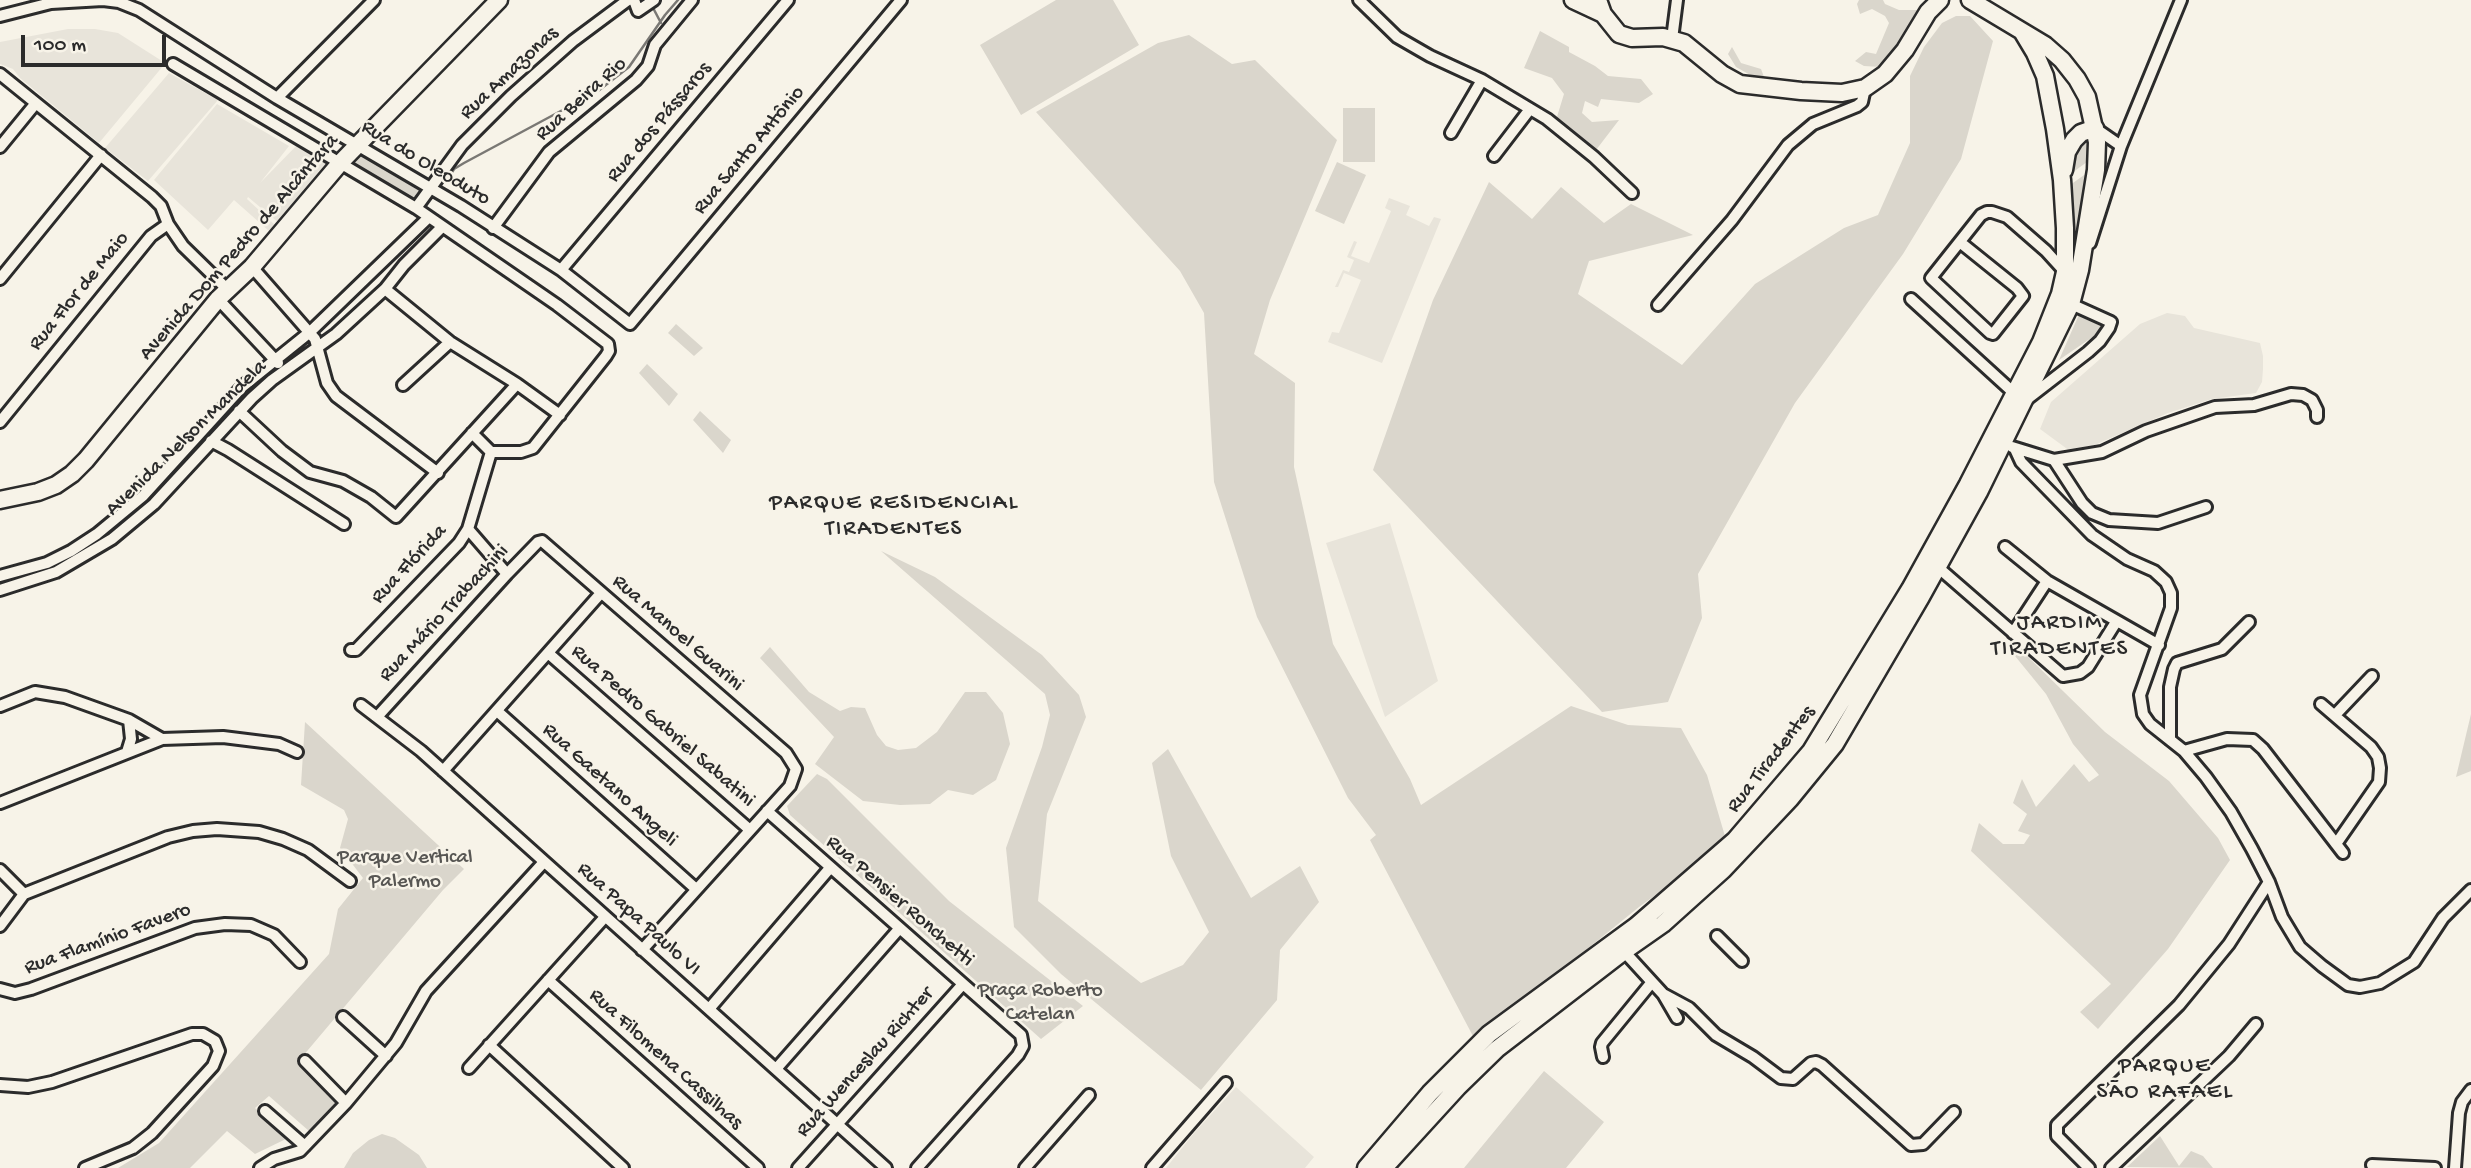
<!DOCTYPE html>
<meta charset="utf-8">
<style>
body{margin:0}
#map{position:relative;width:2471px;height:1168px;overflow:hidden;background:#f7f3e8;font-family:"Gochi Hand",sans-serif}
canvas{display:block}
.scale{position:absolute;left:21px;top:35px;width:145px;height:32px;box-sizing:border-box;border:4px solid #2b2b2b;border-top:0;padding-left:9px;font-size:21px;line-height:24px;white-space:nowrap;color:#2b2b2b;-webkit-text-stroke:5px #f7f3e8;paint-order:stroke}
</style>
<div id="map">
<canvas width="2471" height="1168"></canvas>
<div class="scale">100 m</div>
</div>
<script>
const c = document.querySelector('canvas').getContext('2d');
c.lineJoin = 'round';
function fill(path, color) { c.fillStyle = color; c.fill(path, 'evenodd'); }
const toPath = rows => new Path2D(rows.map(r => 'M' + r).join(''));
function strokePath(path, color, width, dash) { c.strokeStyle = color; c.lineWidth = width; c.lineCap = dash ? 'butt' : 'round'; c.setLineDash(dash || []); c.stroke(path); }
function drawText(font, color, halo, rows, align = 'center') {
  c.font = font + ' "Gochi Hand",sans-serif'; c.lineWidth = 5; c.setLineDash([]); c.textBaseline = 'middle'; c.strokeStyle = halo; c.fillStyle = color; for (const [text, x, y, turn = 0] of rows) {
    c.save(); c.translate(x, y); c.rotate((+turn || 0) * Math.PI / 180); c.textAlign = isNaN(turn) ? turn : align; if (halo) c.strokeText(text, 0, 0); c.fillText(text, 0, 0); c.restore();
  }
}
fill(toPath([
 [68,29,95,29,118,33,162,61,163,66,99,143,20,78,13,69,0,64,0,42],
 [169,73,218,100,148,181,105,148],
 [217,104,289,146,260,183,300,142,332,162,279,223,248,197,247,199,275,225,269,231,234,200,208,230,154,180],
 [1389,198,1410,206,1406,215,1429,226,1434,217,1441,219,1382,363,1328,342,1332,332,1339,333,1361,280,1344,273,1338,287,1335,287,1343,270,1349,272,1354,260,1347,257,1354,241,1357,242,1351,256,1369,263,1391,211,1385,208],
 [2167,313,2185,316,2194,328,2260,343,2263,356,2263,369,2262,382,2256,393,2212,399,2168,413,2074,454,2040,429,2051,402,2140,324],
 [1390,523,1438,681,1385,717,1326,543],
 [1236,1087,1314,1157,1305,1168,1166,1168,1194,1133]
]), '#e8e4da');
fill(toPath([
 [1056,0,1113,0,1139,45,1021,115,980,45],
 [1859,0,1883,0,1885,4,1899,10,1918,10,1899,46,1881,67,1864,66,1855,61,1866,52,1876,54,1889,23,1885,16,1872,9,1860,14,1857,4],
 [1956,16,1970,16,1993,41,1961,159,1903,254,1795,403,1698,574,1702,618,1668,702,1602,712,1373,470,1433,300,1489,182,1532,219,1561,187,1604,223,1631,204,1693,235,1589,261,1578,294,1682,365,1755,284,1844,228,1878,215,1910,143,1910,76,1924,47,1942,23],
 [1540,31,1569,47,1569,52,1595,66,1608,76,1641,79,1653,94,1639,103,1601,99,1598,107,1585,101,1582,113,1592,122,1619,120,1596,150,1556,120,1564,94,1552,78,1524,68],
 [1189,35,1232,64,1255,60,1337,140,1270,300,1254,354,1295,383,1294,467,1333,644,1410,779,1421,805,1571,706,1628,725,1681,728,1707,775,1727,843,1639,907,1475,1040,1370,840,1376,835,1348,798,1257,617,1214,482,1204,313,1180,271,1036,112,1158,43],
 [1732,47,1741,63,1761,69,1764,77,1752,76,1736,67,1728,54],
 [1343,108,1375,108,1375,162,1343,162],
 [2083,139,2089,141,2087,162,2069,175,2071,158],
 [361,154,420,191,413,204,352,166],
 [1337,162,1366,175,1344,224,1315,211],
 [2087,173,2075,262,2070,185],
 [2081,310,2110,325,2059,360],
 [676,324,703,348,694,356,668,333],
 [647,364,678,394,669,406,639,373],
 [700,411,731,440,723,453,693,420],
 [881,551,935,577,1042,655,1079,695,1086,717,1047,814,1038,901,1141,983,1183,965,1209,932,1171,856,1152,763,1168,749,1251,898,1300,866,1319,902,1280,950,1277,1000,1201,1090,1061,974,1014,927,1006,848,1042,747,1050,715,1045,694],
 [770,647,809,692,840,711,851,707,865,708,877,735,886,746,898,750,916,748,937,732,965,692,986,692,1003,713,1010,744,996,780,973,795,948,790,930,804,900,805,863,801,815,764,834,737,760,658],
 [2021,650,2105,732,2169,781,2218,838,2230,860,2168,949,2098,1029,2080,1012,2111,984,1971,851,1979,823,2003,844,2024,844,2030,835,2018,831,2027,814,2013,803,2022,779,2036,807,2074,764,2089,782,2099,775,2073,744,2046,694,2015,656],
 [2471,714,2471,771,2456,777],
 [305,722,464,869,443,890,297,1063,337,1101,309,1131,269,1096,255,1108,288,1138,255,1154,227,1131,190,1168,118,1168,159,1143,329,954,338,909,363,878,340,848,348,819,344,810,301,785],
 [817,774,827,779,949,901,1083,1006,1041,1039,790,815,787,806],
 [1544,1071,1604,1122,1566,1168,1464,1168],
 [382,1134,395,1138,419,1155,427,1168,344,1168,353,1153,369,1140],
 [2160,1136,2179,1166,2191,1151,2203,1156,2213,1168,2127,1167]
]), '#dad6cc');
strokePath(toPath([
 [651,4,661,23],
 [452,181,451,174,454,169,464,163,598,91,629,67,665,15,678,0]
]), '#7a7874', 2.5);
const street = toPath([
 [634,0,638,11,654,0],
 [1359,0,1397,37,1430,56,1482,80,1547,119,1594,157,1632,193],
 [0,16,51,3,103,0,119,2,139,10,277,98,461,206,561,270,630,324,901,0],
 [1672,39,1677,0],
 [173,64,416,208,557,305,608,344,609,351,606,356,533,448,521,452,491,452,472,433],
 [0,74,152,197,161,206,168,224,183,246,227,289],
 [277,98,374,0],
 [2095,128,2121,146],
 [1451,133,1482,80],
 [0,147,36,103],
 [1494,156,1530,109],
 [416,208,462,145,511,96,573,41,628,0],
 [493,228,549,152,636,80,648,66,655,45,692,0],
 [1961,243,2017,288,2023,296,1993,334,1990,333,1931,278,1981,215,1987,212,1992,212,2007,217,2046,251,2065,272],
 [2090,243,2121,146,2181,0],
 [252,267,315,339,327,383,336,396,438,473],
 [561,270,788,0],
 [0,279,101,155],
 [385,289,450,342,517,384,560,415],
 [218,299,278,363],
 [1911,299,2014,393],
 [1658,305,1732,220,1788,145,1813,124,1857,106,1862,102,1865,88],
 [403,385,450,342],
 [2026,400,2088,352,2100,341,2109,328,2111,322,2071,304],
 [239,411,282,451,310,472,343,481,371,497,396,517,517,384],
 [0,422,151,236,168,224],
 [211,441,228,450,344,524],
 [2012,447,2054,460,2082,503,2092,513,2109,520,2158,523,2206,507],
 [2015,449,2021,462,2092,535,2127,559,2154,571,2166,582,2171,593,2171,608,2140,695,2143,714,2150,724,2184,751,2206,777,2231,812,2252,849,2269,882,2282,917,2300,947,2322,966,2348,985,2360,987,2380,983,2414,962,2443,918,2471,890],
 [2054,460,2102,452,2146,431,2215,407,2254,405,2291,394,2303,395,2312,400,2317,410,2317,417],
 [468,529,507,574],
 [2005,547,2047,581,2159,645],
 [1933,563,2063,676,2080,673,2088,667,2116,622],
 [0,576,47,563,71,551,97,534,143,496,243,386,310,332,428,218],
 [0,590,56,572,112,539,154,504,252,398,272,380,336,334,385,289,404,265,442,227],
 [2013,633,2047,581],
 [351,650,356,650,459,543,468,529,491,452],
 [548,653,750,830],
 [2321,704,2371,747,2378,757,2380,768,2379,782,2336,844],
 [361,705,421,751,886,1168],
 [0,706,35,692,65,697,129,720,162,739],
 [497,711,696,889],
 [2335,715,2372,676],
 [377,717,507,574,538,542,542,541,786,753,796,769,790,786,642,950],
 [2170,740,2170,687,2174,669,2177,663,2222,649,2249,622],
 [2184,751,2227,739,2253,740,2263,749,2343,853],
 [127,752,131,739,129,720],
 [443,771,601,593],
 [0,803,162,739,223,737,279,744,297,752],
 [767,811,1021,1035,1023,1046,1018,1055,917,1168],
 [0,870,24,894],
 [0,926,24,894,168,837,193,831,217,829,259,832,283,839,308,850,350,881],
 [1717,936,1742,961],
 [1620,947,1663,994,1677,1018],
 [548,980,758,1168],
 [0,989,15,993,31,989,195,928,225,924,251,925,274,935,300,962],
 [1663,994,1689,1008,1716,1035,1753,1057,1781,1078,1793,1079,1811,1063,1816,1062,1822,1065,1911,1145,1923,1144,1954,1112],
 [709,1009,830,868],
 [343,1017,386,1056],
 [489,1045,623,1168],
 [1603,1057,1601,1047,1602,1043,1652,982],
 [305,1061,346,1103],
 [469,1068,605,917],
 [776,1069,899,929],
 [0,1085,28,1087,52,1082,192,1034,203,1034,215,1041,219,1051,213,1066,152,1133,133,1148,85,1168],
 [265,1111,305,1146],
 [2372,1165,2435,1168],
 [260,1168,274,1159,300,1151,346,1103,396,1043,426,991,543,863],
 [798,1168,963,984],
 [1025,1168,1089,1095],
 [1152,1168,1226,1083],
 [2089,1168,2057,1136,2057,1125,2179,1005,2229,944,2269,882],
 [2111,1168,2229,1056,2256,1024],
 [2455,1168,2459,1113,2462,1102,2471,1090]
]);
const secondary = toPath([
 [1573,0,1603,14],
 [1598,0,1603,14,1619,34,1632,38,1663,37,1684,43,1722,74,1740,84,1801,91,1842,93,1865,88,1885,74,1905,50,1928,12,1940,0],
 [2064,170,2067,152,2074,140,2081,133,2095,128],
 [0,500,38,492,56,485,72,474,86,460,218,299,252,267,341,162,499,0],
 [1366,1168,1430,1093,1489,1034,1636,926,1735,840,1811,751,1910,589,1968,484,2041,342,2060,294,2065,272,2065,228,2062,180,2055,129,2045,76,2035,53,2023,33],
 [1384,1168,1458,1087,1497,1049,1623,952,1663,924,1723,870,1790,799,1835,744,1921,597,1979,492,2071,304,2080,270,2096,170,2097,142,2087,97,2077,79,2062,60,2045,45,1970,0]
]);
strokePath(street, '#2b2b2b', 16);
strokePath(secondary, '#2b2b2b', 21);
strokePath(street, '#f7f3e8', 10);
strokePath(secondary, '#f7f3e8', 16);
drawText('21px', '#2b2b2b', '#f7f3e8', [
 ["Rua Amazonas",510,74,-43],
 ["Rua Beira Rio",582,100,-42],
 ["Rua dos Pássaros",660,123,-50],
 ["Rua Santo Antônio",750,151,-50],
 ["Rua do Oleoduto",425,164,31],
 ["Avenida Dom Pedro de Alcântara",240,248,-49],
 ["Rua Flor de Maio",80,292,-51],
 ["Avenida Nelson Mandela",187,439,-44],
 ["Rua Flórida",410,565,-47],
 ["Rua Mário Trabachini",445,614,-47],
 ["Rua Manoel Guarini",677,634,41],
 ["Rua Pedro Gabriel Sabatini",662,727,41],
 ["Rua Tiradentes",1772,760,-52],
 ["Rua Gaetano Angeli",609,786,42],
 ["Rua Pensier Ronchetti",899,902,41],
 ["Rua Papa Paulo VI",638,920,42],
 ["Rua Flamínio Favero",108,940,-20],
 ["Rua Filomena Cassilhas",665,1060,42],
 ["Rua Wenceslau Richter",866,1063,-48]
]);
drawText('21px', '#575653', '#f7f3e8', [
 ["Parque Vertical",405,859],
 ["Palermo",405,883],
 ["Praça Roberto",1040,992],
 ["Catelan",1040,1016]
]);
c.letterSpacing = '2px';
drawText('23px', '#2b2b2b', '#f7f3e8', [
 ["PARQUE RESIDENCIAL",894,504],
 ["TIRADENTES",894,530],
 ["JARDIM",2060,624],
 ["TIRADENTES",2060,650],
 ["PARQUE",2165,1067],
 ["SÃO RAFAEL",2165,1093]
]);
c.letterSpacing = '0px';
</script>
